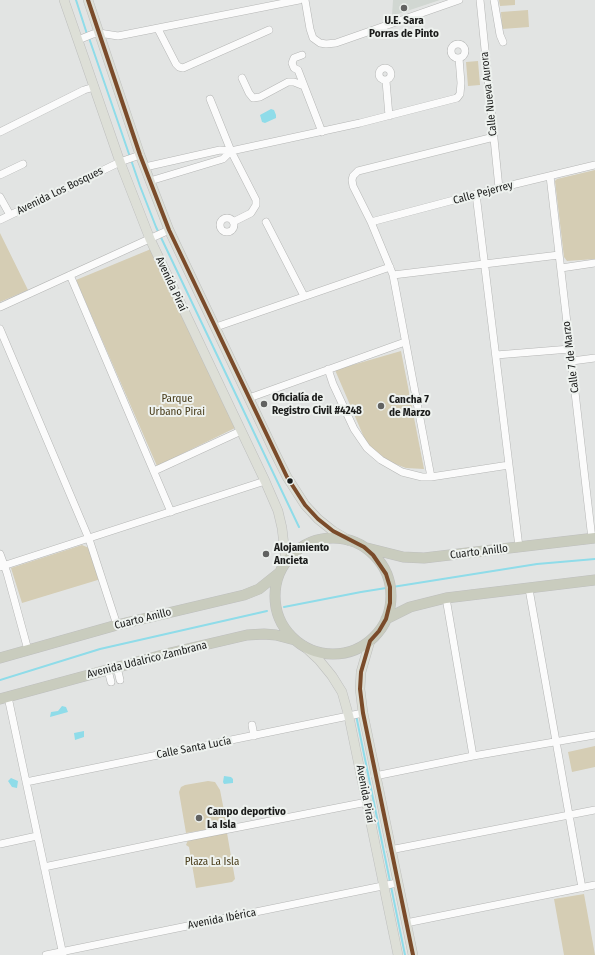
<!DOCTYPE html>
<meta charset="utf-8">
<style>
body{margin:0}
canvas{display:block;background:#e2e4e3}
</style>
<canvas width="595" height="955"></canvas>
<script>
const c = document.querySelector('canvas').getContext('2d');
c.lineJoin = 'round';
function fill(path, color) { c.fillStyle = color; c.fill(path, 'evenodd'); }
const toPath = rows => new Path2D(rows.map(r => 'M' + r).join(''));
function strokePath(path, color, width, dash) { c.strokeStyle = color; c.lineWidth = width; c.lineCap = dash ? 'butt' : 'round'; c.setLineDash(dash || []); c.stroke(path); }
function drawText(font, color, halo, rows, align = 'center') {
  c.font = font + ' "Fira Sans Condensed",sans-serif'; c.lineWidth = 4; c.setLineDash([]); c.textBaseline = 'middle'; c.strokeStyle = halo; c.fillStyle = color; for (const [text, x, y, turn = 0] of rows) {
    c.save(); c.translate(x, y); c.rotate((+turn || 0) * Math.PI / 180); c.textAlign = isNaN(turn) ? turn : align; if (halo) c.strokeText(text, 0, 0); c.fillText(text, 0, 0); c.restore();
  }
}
fill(toPath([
 [393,0,440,0,392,16]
]), '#d1d7d2');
fill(toPath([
 [499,0,515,0,515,5,500,6],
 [528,10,529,27,502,29,501,12],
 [478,61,480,85,468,86,466,62],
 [595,170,595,259,567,261,564,257,555,181,557,179],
 [0,233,28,290,0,302],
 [151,249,235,428,157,466,76,280],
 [401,351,424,469,406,468,390,462,376,453,366,442,335,370],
 [82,545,89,548,101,579,22,603,11,568],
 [595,746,595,767,572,772,568,752],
 [208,781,215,782,220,790,227,826,186,833,179,792,181,787,185,785],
 [227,833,235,879,232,882,196,888,189,847,186,845,188,840],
 [584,894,595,955,564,955,554,899]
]), '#d5cdb4');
fill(toPath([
 [271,109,274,110,276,115,276,118,265,123,262,122,260,115],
 [62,706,66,707,68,712,50,717,51,712,58,711],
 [84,731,84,737,75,740,74,733],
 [224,776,231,777,233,779,233,783,224,784,223,782],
 [11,778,18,781,17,788,12,787,8,781]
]), '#8fdce9');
strokePath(toPath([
 [76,0,87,34],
 [89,38,140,186,156,227,299,527],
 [284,607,361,592,537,564,595,559],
 [0,680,100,649,267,611],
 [356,715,405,955]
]), '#8fdce9', 2);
const minor = toPath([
 [305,0,310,29,313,38,320,43,326,44,336,43,459,0],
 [480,0,499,188],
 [494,0,500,35,503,42],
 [158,29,176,64,179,67,183,68,269,30],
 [78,40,93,34,99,33,118,36,299,0],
 '451 51a7 7 0 1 1 14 0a7 7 0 1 1-14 0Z',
 [302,55,294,58,292,63,294,68,298,70,322,132],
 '379 74a6 6 0 1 1 12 0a6 6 0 1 1-12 0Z',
 [242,78,249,93,253,98,260,97,288,82,294,82,304,86],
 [386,81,389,116],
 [210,99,231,151,256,200,256,205,251,213,233,222],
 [0,132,84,90,94,87],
 [145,167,220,150,231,151,360,123,457,98,460,94,461,83,459,58],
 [0,175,23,164],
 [550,176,592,539],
 [150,181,223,159,231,151],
 [476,194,519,547],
 [0,197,10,215],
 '220 225a7 7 0 1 1 14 0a7 7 0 1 1-14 0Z',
 [0,220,120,162,140,155],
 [266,222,304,296],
 [371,222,499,188,595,165],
 [561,268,595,263],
 [70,275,171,512],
 [393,275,559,255],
 [0,307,169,230],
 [216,327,390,267],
 [0,329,89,539,117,625],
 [496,355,570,349],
 [572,361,595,358],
 [328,369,333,384,354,429,367,448,381,460,402,472,422,477,431,477,509,465],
 [249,398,405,342],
 [154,471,241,431],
 [431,477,393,275,371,222,353,186,352,180,353,176,358,171,494,137],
 [0,554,7,573,28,650],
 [0,567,265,481],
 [529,589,582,888],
 [446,598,473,756],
 [117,667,120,680],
 [108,670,111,682],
 [8,697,63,955],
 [252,725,254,736],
 [375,776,473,756,595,735],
 [26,782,363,713],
 [0,844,37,836],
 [390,850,595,810],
 [44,867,178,839,367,802],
 [406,923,595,885],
 [46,955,397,883]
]);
const major = toPath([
 [64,0,120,162,150,239,265,481,278,511,282,528,286,563],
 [88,0,140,155,169,230,274,451,287,477,305,505,318,519,333,531,350,541],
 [370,641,361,672,360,689,363,713,413,955],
 [304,646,319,660,332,676,342,692,349,717,398,955]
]);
const highway = toPath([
 '275 596a58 58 0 1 1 116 0a58 58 0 1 1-116 0Z',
 [367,548,403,557,424,558,595,538],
 [386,619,410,607,446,598,595,580],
 [0,658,117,625,244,595,259,589,279,573],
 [0,699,170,653,247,635,264,634,276,635,295,640]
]);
strokePath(minor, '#b5b6b5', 8);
strokePath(major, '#bebfbe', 10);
strokePath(highway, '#bebfbe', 11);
strokePath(minor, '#fbfbfb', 7);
strokePath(major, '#dddfd7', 9);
strokePath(highway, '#c9ccbe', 10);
strokePath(toPath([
 [88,0,140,155,169,230,287,477,305,505,318,519,333,531,364,547,373,555,386,574,390,587,390,603,386,619,379,631,370,641,361,672,360,689,363,713,413,955]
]), '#7a4b2a', 4);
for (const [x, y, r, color] of [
 [404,8,4,"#616261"],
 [264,404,4,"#616261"],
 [381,406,4,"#616261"],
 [290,481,3.5,"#1b1c1b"],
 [266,554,4,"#616261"],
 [199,818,4,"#616261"]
]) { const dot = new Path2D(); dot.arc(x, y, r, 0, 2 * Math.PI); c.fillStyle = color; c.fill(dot); strokePath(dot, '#eef2ef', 1.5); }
drawText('bold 11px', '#1b1c1b', '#eef2ef', [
 ["U.E. Sara",404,21,"center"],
 ["Porras de Pinto",404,34,"center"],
 ["Oficialía de",272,398],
 ["Registro Civil #4248",272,411],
 ["Cancha 7",389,400],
 ["de Marzo",389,413],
 ["Alojamiento",274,548],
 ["Ancieta",274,561],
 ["Campo deportivo",207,812],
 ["La Isla",207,825]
], 'left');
drawText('11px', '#1b1c1b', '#eef2ef', [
 ["Calle Nueva Aurora",489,94,-96],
 ["Avenida Los Bosques",60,191,-26],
 ["Calle Pejerrey",483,193,-15],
 ["Avenida Piraí",171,284,65],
 ["Calle 7 de Marzo",571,357,-97],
 ["Cuarto Anillo",479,552,-7],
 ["Cuarto Anillo",143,619,-14],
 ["Avenida Udalrico Zambrana",147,660,-14],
 ["Calle Santa Lucía",194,748,-11],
 ["Avenida Piraí",365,794,79],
 ["Avenida Ibérica",222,919,-11]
]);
drawText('11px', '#493d1b', '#eef2ef', [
 ["Parque",177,399],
 ["Urbano Pirai",177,412],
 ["Plaza La Isla",212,862]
]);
</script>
